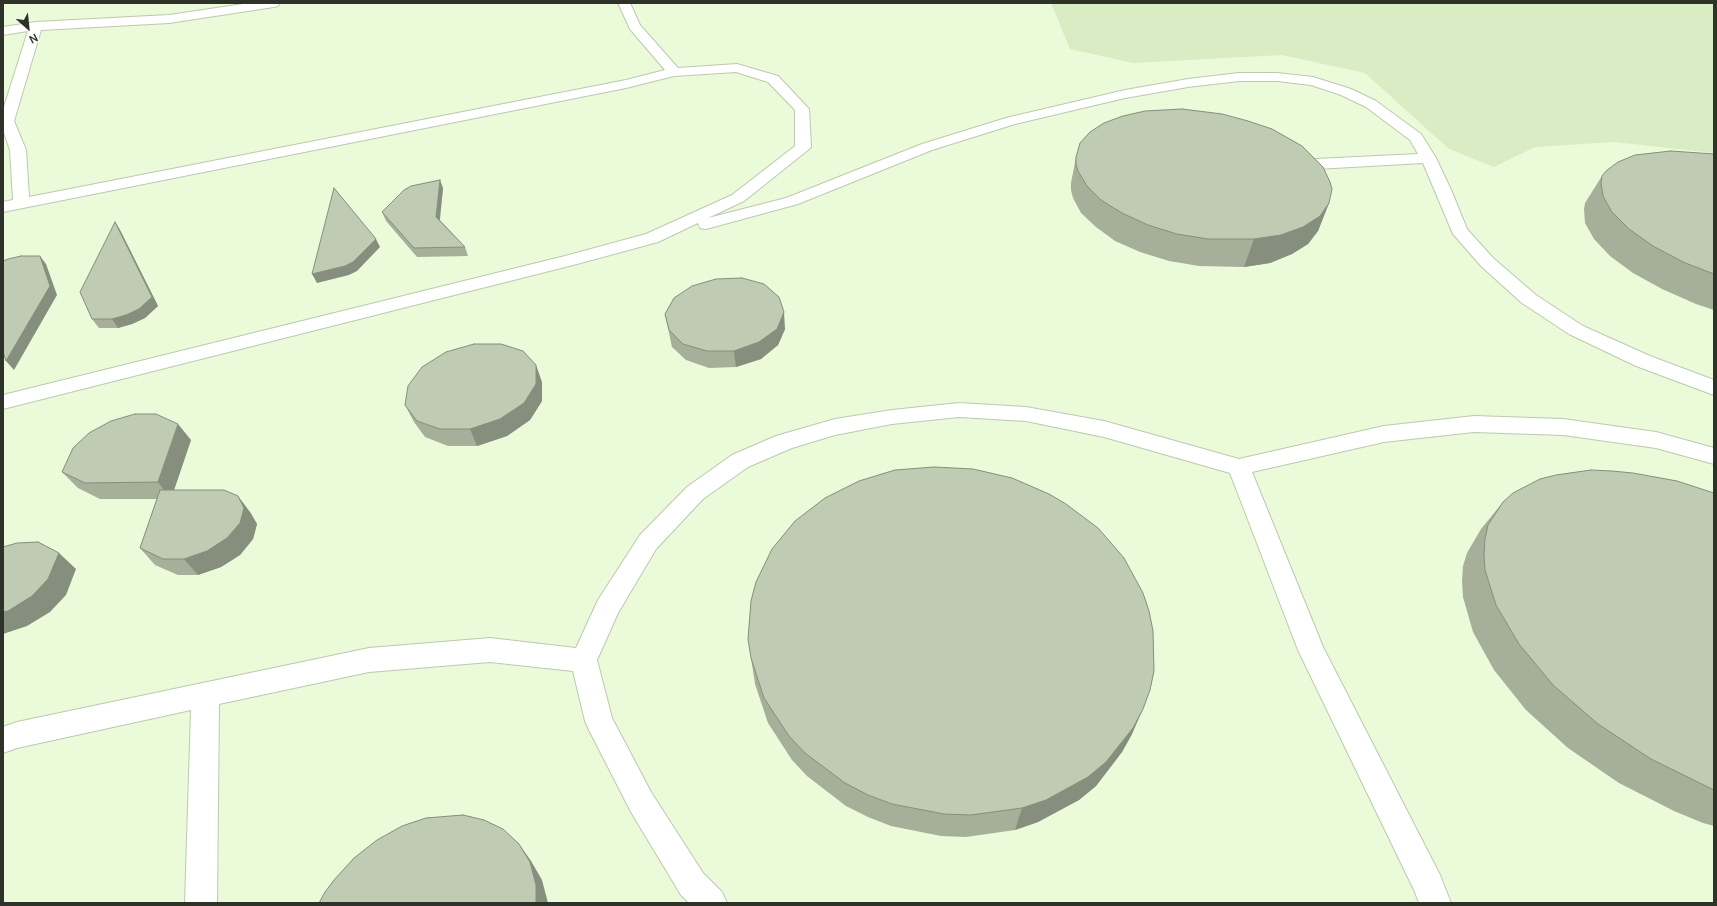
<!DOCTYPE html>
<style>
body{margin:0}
#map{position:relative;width:1717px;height:906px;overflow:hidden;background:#f7feef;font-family:Manrope,sans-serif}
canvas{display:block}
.frame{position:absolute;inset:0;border:4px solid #2e3229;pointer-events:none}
.north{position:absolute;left:8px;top:8px;width:40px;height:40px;-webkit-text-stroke:3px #f7feef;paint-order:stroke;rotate:153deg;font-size:11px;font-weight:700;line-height:16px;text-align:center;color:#2e3229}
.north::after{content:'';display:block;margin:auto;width:14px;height:18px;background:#2e3229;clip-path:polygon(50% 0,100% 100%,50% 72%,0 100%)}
</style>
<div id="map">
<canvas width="1717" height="906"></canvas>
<div class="frame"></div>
<div class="north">N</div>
</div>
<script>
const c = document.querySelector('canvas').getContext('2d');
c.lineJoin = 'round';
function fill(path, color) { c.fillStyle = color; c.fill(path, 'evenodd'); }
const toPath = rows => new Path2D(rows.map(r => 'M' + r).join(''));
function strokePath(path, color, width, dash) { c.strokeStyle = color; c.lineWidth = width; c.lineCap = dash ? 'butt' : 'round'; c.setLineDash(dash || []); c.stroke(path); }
fill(toPath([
 [3,3,1714,3,1714,903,3,903]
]), '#ebfad9');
fill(toPath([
 [1051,3,1714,3,1714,153,1615,142,1535,147,1494,167,1449,149,1365,73,1282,55,1133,63,1070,49]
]), '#d9ecc3');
const lane = toPath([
 [250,3,280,3,278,6,274,7,169,23,41,30,14,121,26,150,29,197,626,80,665,70,630,29,618,3,630,3,640,25,678,68,737,64,778,76,809,109,811,147,808,150,744,201,708,218,786,198,922,144,1006,118,1125,90,1188,79,1239,73,1277,73,1313,77,1351,89,1376,101,1421,134,1436,158,1452,192,1467,229,1493,258,1536,295,1583,326,1650,356,1714,380,1714,395,1636,366,1569,334,1522,303,1481,266,1453,234,1423,163,1316,169,1310,167,1308,164,1310,161,1316,159,1418,154,1410,140,1366,107,1341,95,1311,85,1277,81,1239,81,1188,87,1125,98,1015,124,932,150,798,204,706,229,700,228,698,223,658,242,577,264,3,409,3,395,565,256,646,234,732,195,795,146,795,110,768,82,736,72,674,76,626,88,3,212,3,202,13,200,10,150,3,130,3,110,28,31,3,35,3,27,36,22,169,15,250,3],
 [959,403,1026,407,1104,421,1239,459,1384,426,1474,416,1563,419,1656,432,1714,448,1714,464,1656,448,1563,435,1474,432,1384,442,1252,472,1323,647,1440,875,1451,903,1419,903,1415,892,1298,650,1230,473,1104,437,1026,421,959,417,892,424,835,435,792,448,748,467,703,499,656,549,618,613,597,660,612,718,651,792,703,873,722,892,727,903,689,903,681,895,631,812,589,730,585,721,573,671,490,662,369,672,219,704,217,903,185,903,191,710,17,748,3,753,3,727,17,722,369,648,490,638,576,648,598,600,640,535,687,487,732,455,776,436,835,419,892,410,959,403]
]);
strokePath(lane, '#bdc9b0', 2);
fill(lane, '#fff');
fill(toPath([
 [1714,154,1714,310,1696,304,1662,289,1633,273,1610,256,1594,239,1585,223,1584,209,1585,203,1602,176],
 [1076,157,1329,203,1318,231,1308,244,1292,254,1270,263,1244,267,1199,266,1169,261,1140,252,1115,241,1096,227,1081,213,1073,198,1071,190,1071,183],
 [443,188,440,220,465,247,468,256,417,257,386,221,382,212],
 [115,222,120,230,158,306,145,318,132,324,118,328,99,328,92,319],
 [665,314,785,329,778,345,761,359,736,367,709,368,686,360,672,347],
 [542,382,542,401,530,420,507,436,477,446,448,446,425,437,414,422,405,405],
 [191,440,174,490,250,512,257,524,253,539,240,555,221,567,198,575,178,575,155,565,140,548,157,499,100,499,78,488,62,472],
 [1714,493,1714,826,1703,823,1674,811,1619,783,1568,748,1526,710,1494,670,1473,632,1463,597,1462,581,1463,566,1467,553,1481,529,1503,502],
 [751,658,1132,734,1122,752,1096,786,1079,800,1038,822,1015,830,966,837,941,836,891,826,868,817,846,806,807,776,792,760,768,723,755,684]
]), '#a5af9a');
fill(toPath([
 [440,180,443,188,439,225,436,217],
 [1329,203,1318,231,1308,244,1292,254,1270,263,1244,267,1254,239],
 [115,222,120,230,158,306,145,318,132,324,118,328,112,319],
 [376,239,380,247,357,271,349,275,317,283,312,274],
 [40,256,46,264,57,295,14,370,6,361],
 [784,312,785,329,778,345,761,359,736,367,734,351],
 [536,365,542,382,542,401,530,420,507,436,477,446,470,429],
 [178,424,191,440,171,499,158,482],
 [238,496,250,512,257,524,253,539,240,555,221,567,198,575,184,559],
 [59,553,76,569,66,595,50,612,27,626,3,634,3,612],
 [1143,709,1132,734,1122,752,1096,786,1079,800,1038,822,1015,830,1022,808],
 [519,844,531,861,542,880,548,903,536,903]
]), '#868e7d');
const building = toPath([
 [1182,109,1222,114,1248,121,1272,129,1302,146,1323,167,1330,182,1332,189,1329,203,1320,216,1303,227,1281,235,1254,239,1208,239,1177,234,1148,225,1122,213,1101,200,1087,186,1078,171,1076,164,1076,157,1080,143,1090,132,1104,123,1123,116,1145,111,1182,109],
 [1671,151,1714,154,1714,274,1683,262,1653,246,1629,229,1612,212,1603,196,1601,183,1602,176,1606,171,1618,162,1635,155,1671,151],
 [440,180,436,217,465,247,414,248,382,212,404,190,411,186,440,180],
 [334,188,376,239,353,262,345,266,312,274,334,188],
 [115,222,152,297,139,309,126,315,112,319,92,319,80,292,115,222],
 [21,256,40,256,50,286,6,361,3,352,3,261,8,259,21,256],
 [742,278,764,284,779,297,784,312,777,329,759,342,734,351,707,351,683,344,669,330,665,314,674,298,692,286,716,279,742,278],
 [474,344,501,344,523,351,536,365,536,384,524,403,500,419,470,429,440,429,417,421,405,405,408,386,422,367,446,352,474,344],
 [135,414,156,414,178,424,158,482,85,483,62,472,73,448,89,433,111,421,135,414],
 [934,467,973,469,1012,478,1049,494,1066,504,1098,528,1124,558,1143,593,1149,611,1153,631,1154,671,1150,690,1143,709,1133,728,1106,762,1088,777,1046,800,1022,808,971,815,944,814,892,804,868,795,845,783,805,753,789,736,764,698,751,658,748,639,751,601,756,582,772,549,795,521,825,498,859,481,895,470,934,467],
 [1591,470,1612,471,1633,473,1677,481,1714,493,1714,790,1651,759,1598,724,1553,685,1519,644,1496,605,1485,570,1484,554,1485,539,1488,525,1503,502,1513,493,1540,479,1556,475,1591,470],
 [160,490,224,490,238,496,244,508,240,523,227,538,207,551,184,559,163,559,140,548,160,490],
 [38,542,59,553,48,579,32,596,8,611,3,612,3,547,17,543,38,542],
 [463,815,484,820,503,829,519,844,530,862,536,885,536,903,319,903,325,892,334,880,354,858,377,840,402,826,426,818,463,815]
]);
fill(building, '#c0cbb3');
strokePath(building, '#868e7d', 1);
</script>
